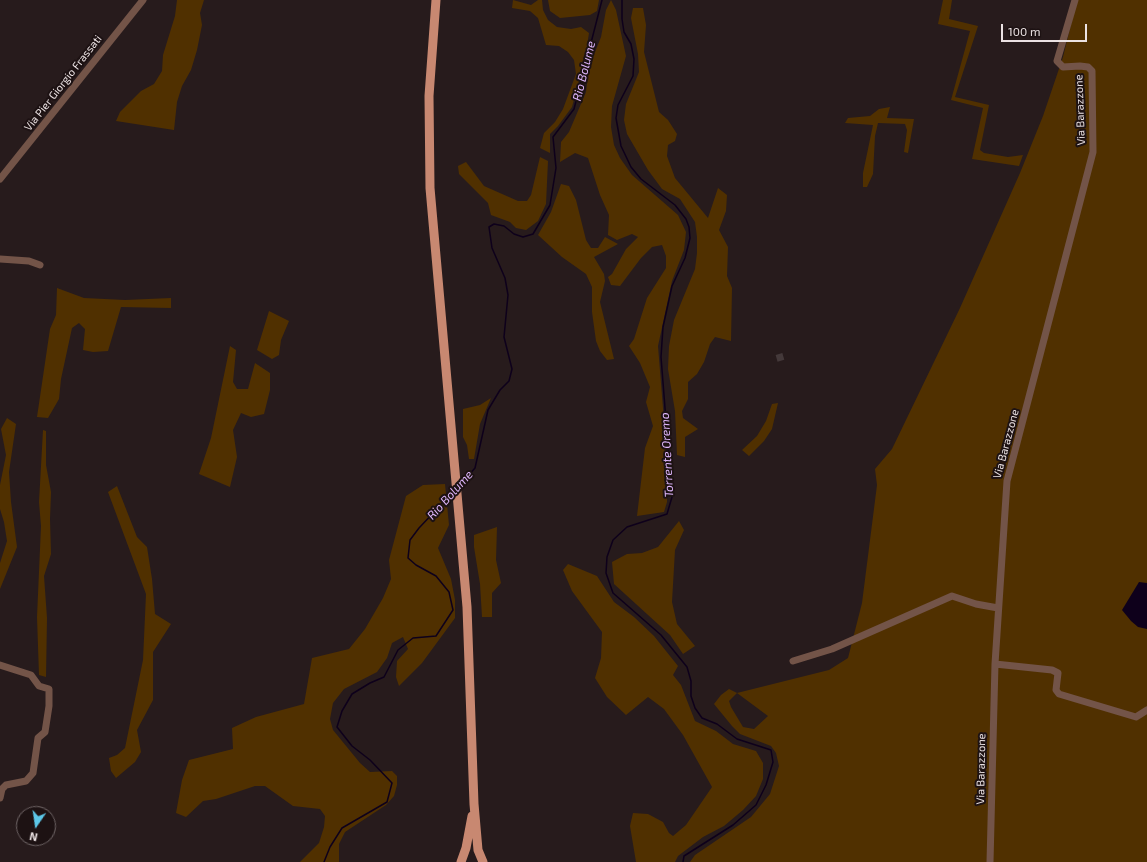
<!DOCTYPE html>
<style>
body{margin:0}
#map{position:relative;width:1147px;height:862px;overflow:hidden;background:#271b1c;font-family:"Exo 2",sans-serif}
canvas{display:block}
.north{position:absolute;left:16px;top:806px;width:40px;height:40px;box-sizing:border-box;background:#1d1213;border:1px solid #6f6566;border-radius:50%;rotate:193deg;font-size:11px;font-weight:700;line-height:16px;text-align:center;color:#ebe2e3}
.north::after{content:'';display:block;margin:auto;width:14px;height:18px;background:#5cc7e8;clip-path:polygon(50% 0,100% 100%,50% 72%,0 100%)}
.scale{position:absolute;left:1001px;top:24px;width:86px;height:18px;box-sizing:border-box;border:2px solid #ebe2e3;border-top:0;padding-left:5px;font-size:12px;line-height:14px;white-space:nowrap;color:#ebe2e3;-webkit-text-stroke:3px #1d1213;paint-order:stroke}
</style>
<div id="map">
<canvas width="1147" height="862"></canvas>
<div class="north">N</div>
<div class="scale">100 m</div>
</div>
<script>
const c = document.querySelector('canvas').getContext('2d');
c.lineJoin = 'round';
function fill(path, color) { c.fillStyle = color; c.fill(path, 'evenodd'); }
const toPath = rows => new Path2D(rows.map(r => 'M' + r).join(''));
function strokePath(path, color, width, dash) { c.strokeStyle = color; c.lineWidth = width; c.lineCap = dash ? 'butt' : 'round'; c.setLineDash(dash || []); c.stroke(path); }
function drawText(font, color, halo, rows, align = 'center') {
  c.font = font + ' "Exo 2",sans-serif'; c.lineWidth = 4; c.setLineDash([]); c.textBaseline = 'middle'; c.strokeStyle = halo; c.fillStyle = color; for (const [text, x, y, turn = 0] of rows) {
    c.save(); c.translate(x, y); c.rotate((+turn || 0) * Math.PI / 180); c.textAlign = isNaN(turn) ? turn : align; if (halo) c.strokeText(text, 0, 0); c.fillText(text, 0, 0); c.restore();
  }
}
fill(toPath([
 [177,0,204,0,200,13,202,25,197,50,191,70,182,86,177,102,174,130,116,121,120,112,141,91,154,84,162,71,163,55,175,16],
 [513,0,531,5,538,0,542,0,543,10,548,20,557,27,571,29,581,27,589,33,585,59,572,107,558,126,550,134,550,153,540,148,544,133,555,122,563,109,576,74,574,60,568,52,559,46,546,45,538,18,530,11,512,8],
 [548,0,599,0,597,11,590,15,560,18,550,11],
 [611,0,616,10,626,56,612,106,611,127,614,145,620,158,632,175,678,215,686,232,684,250,672,281,658,346,667,458,667,502,664,512,637,516,645,448,653,426,646,402,650,387,640,363,629,346,634,339,647,298,666,268,666,256,662,245,652,247,641,258,620,286,611,285,608,277,612,274,626,249,638,237,632,234,617,240,608,235,609,215,600,195,588,158,575,153,560,162,561,142,569,132,586,92,589,67,601,37,606,10],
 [943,0,952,0,949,19,978,26,955,97,989,105,980,150,984,153,1008,157,1023,155,1019,166,972,159,983,108,951,100,970,31,938,24],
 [1077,0,1147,0,1147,862,690,862,695,855,751,817,770,794,779,766,776,753,771,746,740,734,732,726,714,704,721,695,729,689,737,693,829,670,848,658,862,603,877,485,875,469,892,449,960,308,1020,173,1043,116,1063,57],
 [737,693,768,716,754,729,743,727,731,707,729,701],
 [633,8,643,8,646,25,644,52,659,112,668,120,677,134,675,141,668,145,667,156,675,178,708,218,718,188,727,195,726,211,719,230,728,247,727,276,732,288,731,341,715,337,710,344,704,362,697,374,688,382,688,399,682,411,683,418,698,429,685,437,685,457,677,455,675,411,668,369,669,346,674,320,695,269,697,253,697,237,695,222,680,199,662,189,648,170,627,134,624,120,626,104,639,72,638,54,631,18],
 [890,107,887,118,914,119,908,153,904,152,907,130,905,124,878,123,875,136,873,174,867,187,863,187,863,173,873,125,845,123,848,118,870,116,879,109],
 [540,157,548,161,546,204,538,221,526,230,516,228,510,222,491,215,488,203,459,174,458,166,466,162,484,186,518,201,527,201,531,195],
 [561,184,569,186,576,200,586,240,591,248,598,248,605,237,618,244,594,257,604,274,605,281,600,302,614,359,607,360,600,351,596,341,592,312,592,287,586,274,562,257,538,235,551,212],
 [57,288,84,298,125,300,171,298,171,308,121,307,108,351,93,352,83,350,85,329,79,323,72,328,61,379,59,399,48,418,37,417,50,329,56,315],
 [269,311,289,321,281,340,279,355,272,359,257,350],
 [230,346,236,350,233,382,237,389,248,389,255,363,270,373,270,390,264,414,251,417,241,413,233,430,237,457,230,487,199,474,211,438],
 [491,398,480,424,474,459,469,459,467,445,463,437,463,409,480,405],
 [778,403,772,429,764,441,749,456,742,450,757,436,766,421,772,404],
 [7,418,16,424,9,472,11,502,17,547,0,589,0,563,7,541,4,522,0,509,0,485,6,455,1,429],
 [43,430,46,431,46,465,51,492,50,519,51,554,44,576,47,618,46,677,39,675,37,617,41,526,39,502],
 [445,484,449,525,438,548,451,579,455,600,455,618,422,663,399,686,396,677,397,661,408,649,403,637,392,643,387,658,377,672,344,689,333,703,330,719,333,730,360,763,370,772,392,771,397,776,397,785,394,796,386,805,345,832,339,844,339,862,300,862,319,843,324,827,325,816,320,809,293,806,265,786,255,786,216,799,203,801,186,817,176,813,182,780,189,760,233,749,232,728,256,717,304,704,312,658,349,649,365,629,383,598,391,579,389,560,406,496,423,485],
 [117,486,137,537,147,547,152,579,155,614,171,624,153,652,153,700,137,730,141,752,135,762,116,778,111,771,109,758,117,755,125,748,143,660,146,594,108,492],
 [679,521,684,530,675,550,672,602,677,624,695,646,683,654,670,635,614,584,612,562,627,554,642,553,658,547],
 [497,527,496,560,501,583,492,593,492,617,482,617,480,584,474,547,474,535],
 [568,564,597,576,614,602,634,617,654,636,678,666,673,675,681,685,695,721,716,731,733,744,756,751,763,763,763,779,756,796,743,810,724,826,703,837,678,856,675,862,636,862,630,826,633,813,648,814,663,822,669,833,673,836,686,825,712,787,683,735,664,709,648,697,626,715,607,697,595,678,601,658,602,632,572,591,563,570]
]), '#503000');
fill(toPath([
 [1139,582,1147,583,1147,629,1138,627,1131,621,1122,610]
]), '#0e001b');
strokePath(toPath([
 [622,0,622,19,624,32,631,44,634,59,633,76,618,105,616,118,621,146,631,167,641,179,675,205,686,219,689,227,690,238,685,258,672,286,663,327,661,357,672,497,667,514,627,527,613,540,607,557,606,573,613,593,661,635,687,667,691,681,691,696,695,708,702,718,717,724,737,739,771,750,773,762,766,785,756,805,733,825,684,856,683,862],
 [460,485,475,468,488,410,500,390,509,381,512,369,504,337,508,295,505,278,492,248,489,227,494,224,504,226,514,234,523,237,533,234,550,205,556,168,553,137,574,109,602,0],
 [324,862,330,847,342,828,387,802,392,783,370,760,352,746,337,727,342,711,352,694,370,683,384,677,398,650,413,638,436,636,453,610,449,592,436,576,416,565,408,558,410,540,419,528,453,492]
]), '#0e001b', 1.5);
strokePath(toPath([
 [779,354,781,361]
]), '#44393a', 7, [7, 3.5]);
strokePath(toPath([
 [0,179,143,0],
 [0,259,29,261,40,265],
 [793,661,832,649,952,596,976,604,998,608],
 [995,664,1052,670,1058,673,1056,690,1059,694,1136,717,1147,710],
 [0,665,31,675,39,686,49,689,49,706,45,732,38,738,33,773,26,781,6,785,2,789,0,798],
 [990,862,995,664,1007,481,1093,152,1092,71,1088,67,1080,66,1063,67,1057,61,1075,0]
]), '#735448', 7);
strokePath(toPath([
 [436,0,429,96,430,188,467,607,474,804,478,850,483,862],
 [461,862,466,848,472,816]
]), '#c88871', 9);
drawText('11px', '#ebe2e3', '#1d1213', [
 ["Via Pier Giorgio Frassati",63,83,-52],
 ["Via Barazzone",1080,110,-92],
 ["Via Barazzone",1006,444,-75],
 ["Via Barazzone",981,769,-89]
]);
drawText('italic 12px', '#dfb6fc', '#1d1213', [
 ["Rio Bolume",584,71,-76],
 ["Torrente Oremo",667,455,-93],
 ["Rio Bolume",450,495,-48]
]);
</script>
